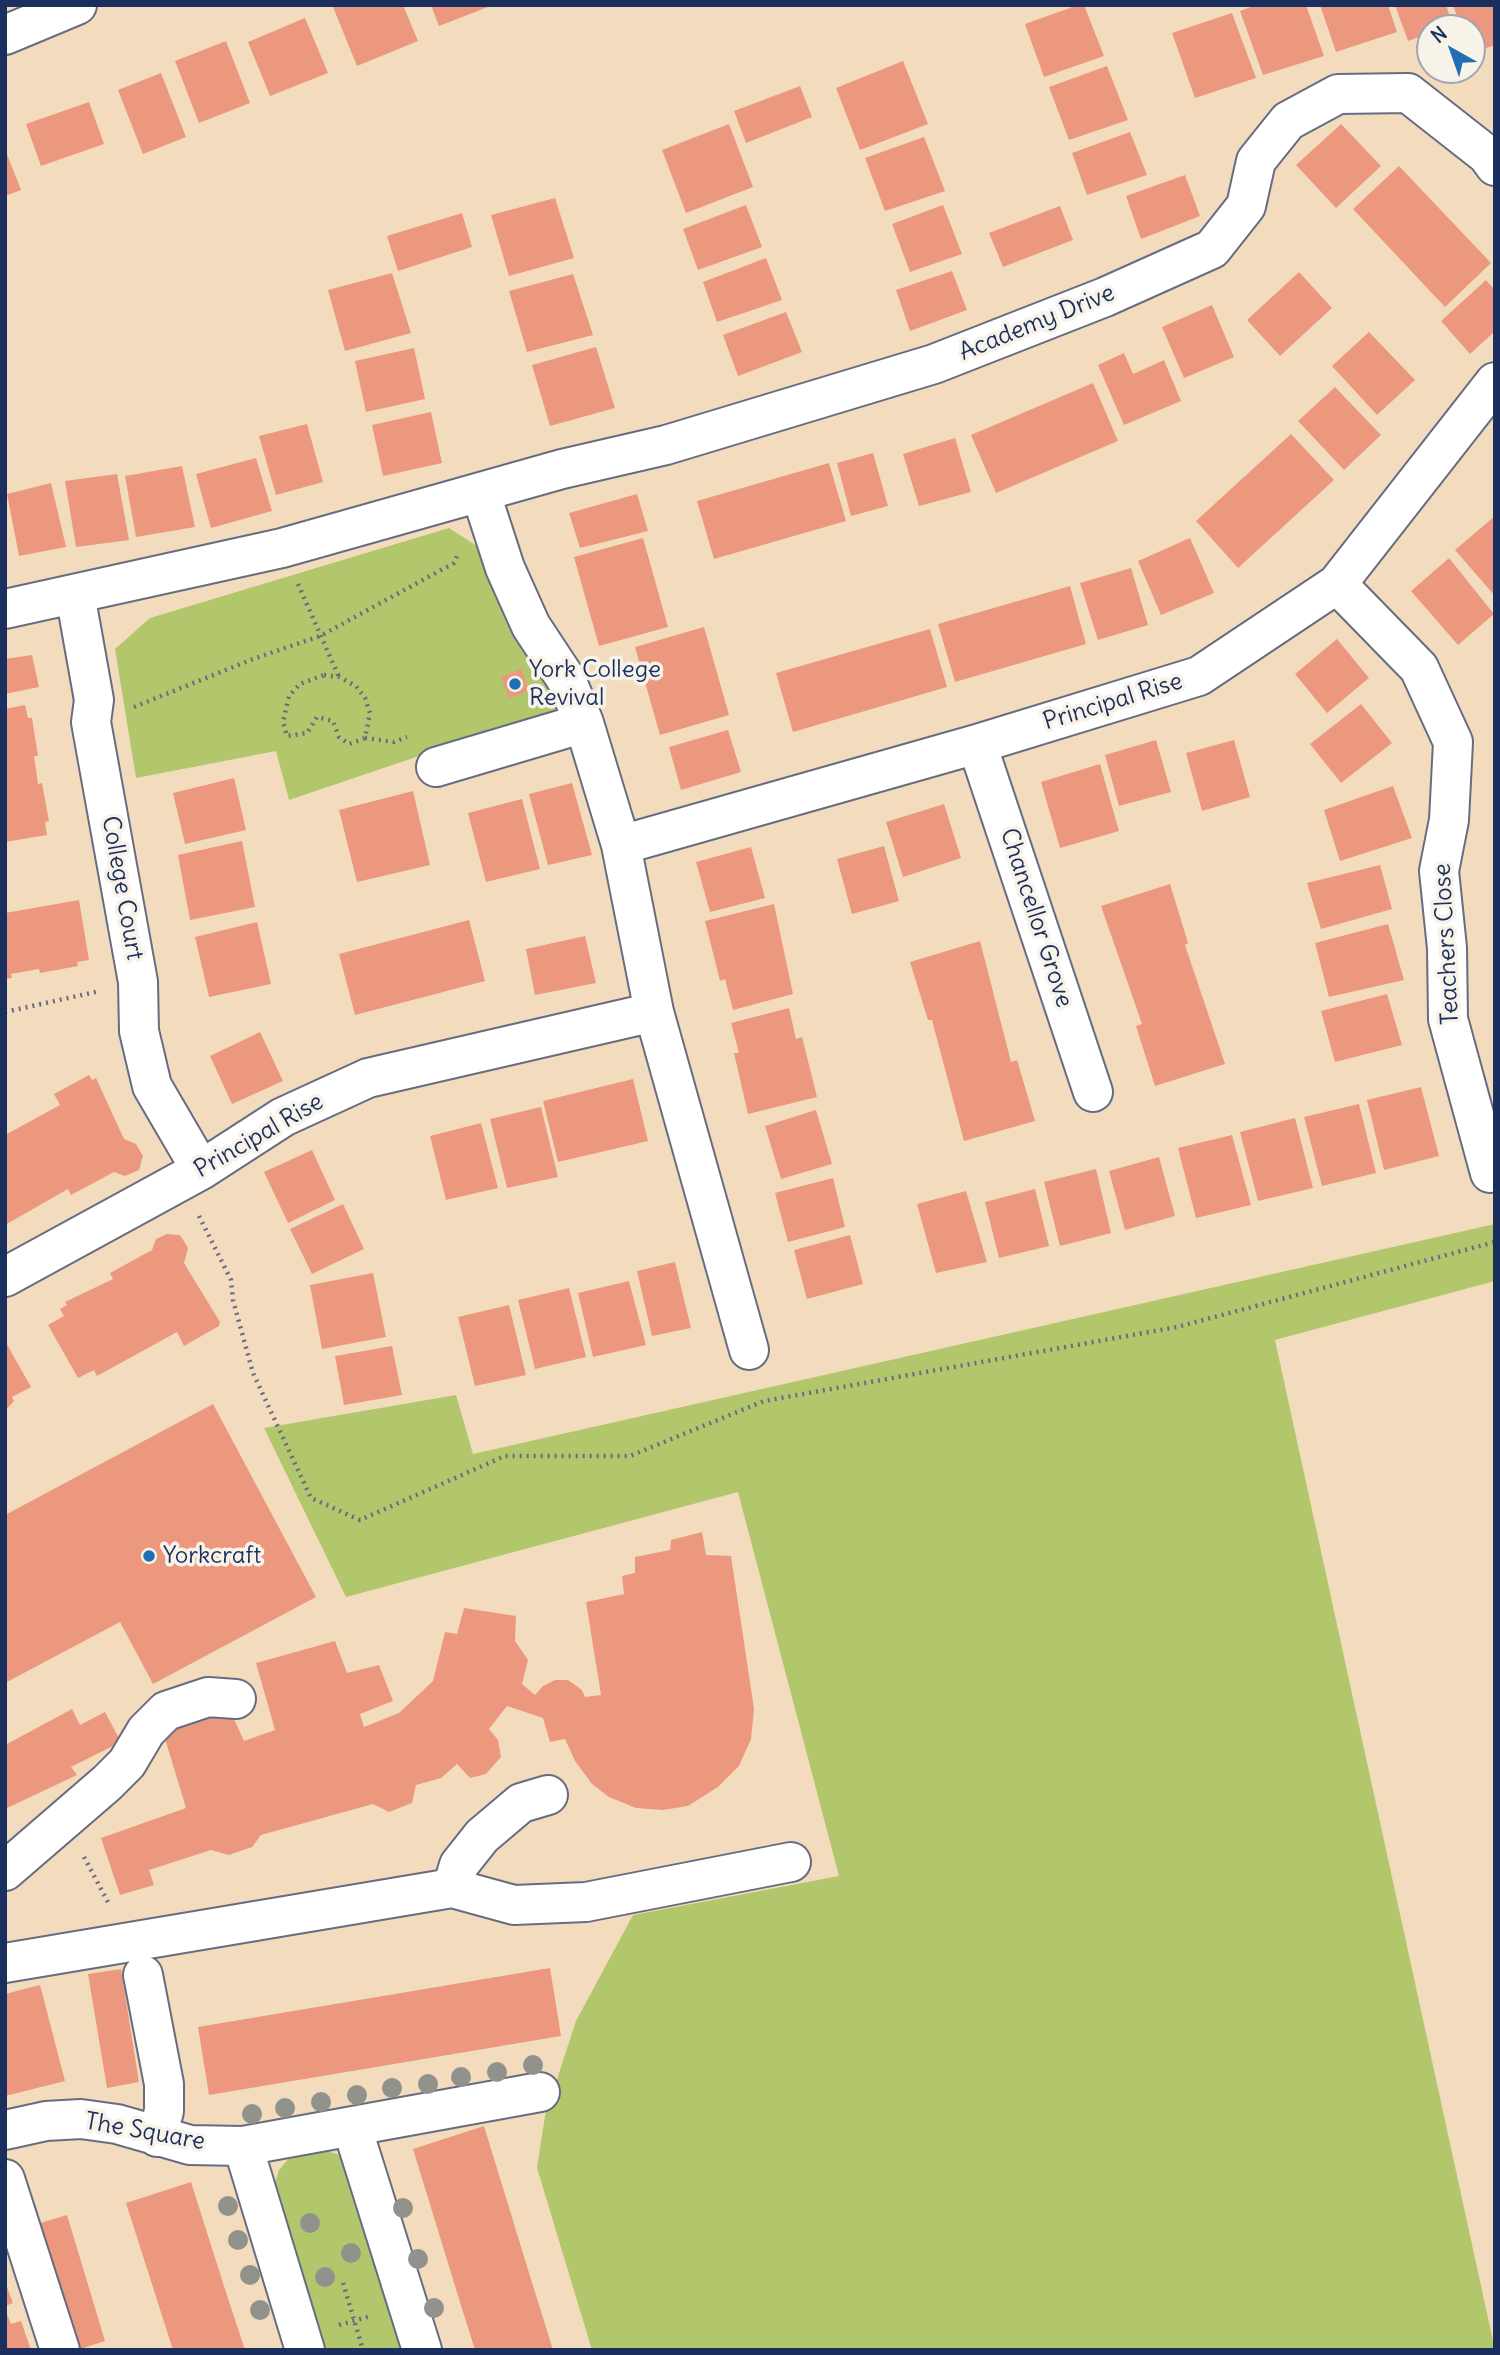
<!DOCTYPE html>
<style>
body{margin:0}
#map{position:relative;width:1500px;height:2355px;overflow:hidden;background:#f3dcbe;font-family:Delius,sans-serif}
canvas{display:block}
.frame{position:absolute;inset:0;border:7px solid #1b2f5e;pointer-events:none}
.north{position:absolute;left:1416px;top:14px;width:70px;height:70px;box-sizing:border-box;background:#f7f3e8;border:2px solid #9fa5b1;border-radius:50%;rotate:320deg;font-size:19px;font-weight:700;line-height:28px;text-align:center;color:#1b2f5e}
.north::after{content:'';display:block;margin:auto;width:24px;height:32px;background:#1f6fb2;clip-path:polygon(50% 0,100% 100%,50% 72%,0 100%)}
</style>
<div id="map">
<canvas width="1500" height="2355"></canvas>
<div class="frame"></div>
<div class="north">N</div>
</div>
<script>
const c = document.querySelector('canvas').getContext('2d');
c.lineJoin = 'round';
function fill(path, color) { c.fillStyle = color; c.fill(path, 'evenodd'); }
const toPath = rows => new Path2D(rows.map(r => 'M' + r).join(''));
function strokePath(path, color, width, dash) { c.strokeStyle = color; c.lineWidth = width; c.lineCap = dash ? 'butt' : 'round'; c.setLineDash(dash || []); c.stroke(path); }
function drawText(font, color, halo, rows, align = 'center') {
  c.font = font + ' Delius,sans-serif'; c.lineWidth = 7; c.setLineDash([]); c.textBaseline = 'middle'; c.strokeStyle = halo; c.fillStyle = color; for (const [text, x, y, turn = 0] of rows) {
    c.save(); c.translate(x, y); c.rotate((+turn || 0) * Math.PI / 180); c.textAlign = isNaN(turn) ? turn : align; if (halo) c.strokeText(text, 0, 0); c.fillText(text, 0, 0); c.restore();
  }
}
fill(toPath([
 [449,528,477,546,567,706,289,800,276,751,136,778,115,649,150,618],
 [1495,1224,1495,1281,1275,1340,1495,2350,592,2350,537,2168,545,2116,576,2021,633,1915,839,1876,738,1492,346,1597,264,1428,456,1395,473,1454],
 [322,2150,337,2154,348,2162,409,2350,322,2350,274,2187,279,2170,290,2157]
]), '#b2c76c');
fill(toPath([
 [337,5,403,5,418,41,357,66,333,7],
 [431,5,493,5,439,26],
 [1078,5,1084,5,1104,56,1044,77,1025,24],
 [1256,5,1306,5,1324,56,1263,75,1240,11],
 [1320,5,1388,5,1397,32,1336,52],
 [1395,5,1446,5,1453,25,1430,28,1430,33,1408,41],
 [1453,5,1495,5,1495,45,1472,53,1472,28,1461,28],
 [1232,13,1256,78,1195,98,1172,33],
 [305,18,328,73,270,96,248,42],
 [226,41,250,103,199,123,175,61],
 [903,61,928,124,860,150,836,88],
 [1107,66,1128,120,1069,140,1049,87],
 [161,73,186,137,143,154,118,90],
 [800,86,812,117,746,143,734,111],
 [89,102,104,144,41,166,26,124],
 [729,124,753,187,686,213,662,150],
 [1341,124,1381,166,1336,208,1296,165],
 [1130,132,1147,175,1087,195,1072,153],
 [924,137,945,191,885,211,865,158],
 [5,149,21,190,5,196],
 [1399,166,1491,263,1445,307,1353,209],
 [1185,175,1200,216,1141,239,1126,196],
 [555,198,574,258,509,276,491,215],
 [746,205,762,247,698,270,683,229],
 [943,205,962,254,910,272,892,224],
 [1060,206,1073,240,1003,267,989,233],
 [462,213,472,247,398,271,387,236],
 [766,258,782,300,717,322,703,282],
 [952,271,967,310,910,331,896,290],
 [1299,272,1332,308,1280,356,1247,320],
 [392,273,411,333,345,351,328,290],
 [573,274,593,335,527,352,509,291],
 [1486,280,1495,290,1495,331,1470,354,1441,321],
 [1212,305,1234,357,1184,378,1162,327],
 [786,312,802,352,738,376,723,335],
 [1369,332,1415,380,1377,415,1332,366],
 [596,347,615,408,550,426,532,365],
 [414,348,425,399,366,412,355,361],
 [1124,353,1133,374,1164,360,1181,401,1124,425,1098,365],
 [1093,383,1118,441,996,493,971,435],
 [1335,387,1381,435,1344,470,1298,421],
 [431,412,442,463,383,476,372,425],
 [307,424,323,482,276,495,259,436],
 [1291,434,1334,480,1238,568,1196,521],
 [955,438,971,492,919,506,903,454],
 [873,453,888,506,851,516,837,463],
 [256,458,272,511,211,528,196,474],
 [829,463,846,521,714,559,697,501],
 [182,466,195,527,136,537,125,476],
 [117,474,129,540,76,547,65,481],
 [51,483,66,547,19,556,7,494],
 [637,494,648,531,580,548,569,513],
 [1495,516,1495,596,1455,550],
 [643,538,668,627,599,646,574,557],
 [1190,538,1214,593,1161,615,1138,561],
 [1449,558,1494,614,1458,645,1411,591],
 [1131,568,1148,625,1098,640,1080,583],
 [1070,586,1086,644,955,682,938,624],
 [704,627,729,715,660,735,635,647],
 [930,629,947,687,793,732,776,673],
 [1337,639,1369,678,1327,713,1295,674],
 [32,655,39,687,5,694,5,659],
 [521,669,529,691,509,698,501,677],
 [1361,704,1392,743,1341,783,1310,744],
 [25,705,28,718,32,718,38,756,34,756,38,784,42,783,49,821,45,822,47,835,5,842,5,709],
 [728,730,741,772,681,790,669,747],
 [1156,740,1171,792,1119,806,1105,755],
 [1234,740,1250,797,1202,811,1186,753],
 [1100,764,1119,831,1060,848,1041,782],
 [234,778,246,830,185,844,173,793],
 [572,783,592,855,548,865,529,794],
 [1393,786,1412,838,1340,861,1324,810],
 [413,791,430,865,357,882,339,810],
 [522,799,540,869,486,882,468,813],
 [944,804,961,858,903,877,886,822],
 [242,841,255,907,190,920,178,855],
 [884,846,899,901,852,914,837,859],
 [751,847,765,898,710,912,696,862],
 [1380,865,1392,909,1321,929,1307,883],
 [1170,884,1188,943,1185,945,1225,1064,1155,1086,1136,1026,1142,1024,1101,906],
 [79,900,89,960,77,962,78,966,40,973,39,969,11,974,12,978,5,979,5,913],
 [774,904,793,994,733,1010,725,979,720,981,705,921],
 [469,920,485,981,355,1015,339,954],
 [257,922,271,984,209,997,195,937],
 [1388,924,1404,980,1329,997,1315,943],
 [585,936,596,983,535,995,526,949],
 [980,941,1011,1062,1017,1060,1035,1121,964,1141,932,1020,928,1020,910,962],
 [1387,994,1402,1045,1335,1062,1321,1011],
 [789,1008,796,1039,802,1037,817,1097,748,1114,734,1053,739,1053,731,1023],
 [260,1032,283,1081,232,1104,210,1056],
 [89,1075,92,1080,96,1078,124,1139,136,1144,143,1156,139,1170,125,1176,114,1172,71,1195,68,1189,5,1225,5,1129,7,1134,60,1105,54,1094],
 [633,1079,648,1141,558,1162,543,1101],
 [1421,1087,1439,1156,1384,1170,1367,1100],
 [1359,1104,1376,1173,1322,1186,1304,1117],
 [541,1107,558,1177,507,1188,490,1119],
 [816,1110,832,1164,781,1179,765,1126],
 [1295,1118,1313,1188,1258,1201,1240,1132],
 [481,1123,498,1188,446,1200,430,1136],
 [1232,1135,1251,1205,1196,1218,1178,1148],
 [312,1150,335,1200,288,1223,264,1172],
 [1159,1157,1175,1216,1125,1230,1109,1171],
 [1096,1169,1111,1233,1060,1246,1044,1182],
 [833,1178,845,1227,788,1242,775,1193],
 [1035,1189,1049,1246,999,1258,985,1202],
 [966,1191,987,1262,936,1273,917,1204],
 [343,1204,364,1249,312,1274,290,1229],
 [167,1234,180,1235,188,1248,184,1263,220,1322,219,1326,184,1346,177,1332,97,1376,94,1370,78,1378,48,1325,64,1316,60,1309,67,1305,65,1302,113,1279,110,1273,152,1250,156,1239],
 [850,1235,863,1284,807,1299,794,1250],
 [675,1262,691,1328,652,1336,637,1271],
 [373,1273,386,1337,322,1349,310,1285],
 [629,1281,646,1345,593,1357,578,1293],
 [569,1288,586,1357,535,1369,518,1300],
 [509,1305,526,1375,475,1386,458,1317],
 [5,1341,31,1387,12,1397,14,1401,5,1411],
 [392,1346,402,1395,344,1405,335,1356],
 [213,1404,316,1597,153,1684,120,1622,5,1683,5,1515],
 [702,1532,706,1555,731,1556,754,1709,751,1739,739,1766,718,1787,688,1806,663,1810,636,1808,609,1797,592,1784,575,1761,565,1739,550,1742,543,1718,507,1706,489,1729,498,1740,501,1757,486,1774,470,1778,457,1764,441,1778,416,1785,412,1803,389,1812,373,1804,261,1835,252,1847,229,1855,211,1850,149,1870,154,1885,120,1895,101,1838,186,1808,163,1732,219,1711,235,1721,244,1741,275,1730,256,1663,335,1641,347,1673,379,1665,393,1701,360,1714,364,1727,399,1713,433,1681,445,1632,457,1634,464,1608,516,1616,515,1641,528,1660,522,1684,535,1695,543,1686,555,1680,568,1680,582,1690,585,1697,601,1695,586,1602,624,1594,622,1576,635,1573,635,1557,670,1550,671,1540],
 [72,1709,80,1725,105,1712,121,1742,71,1767,77,1775,5,1809,5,1745],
 [550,1968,561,2036,209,2095,198,2027],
 [121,1969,139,2082,107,2088,88,1974],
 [40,1985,65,2081,5,2096,5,1994],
 [484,2126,530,2276,553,2350,475,2350,459,2299,413,2149],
 [191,2182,223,2283,245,2350,173,2350,126,2203],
 [67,2215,105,2341,77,2350,34,2225],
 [5,2282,13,2303,5,2306],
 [5,2309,11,2324,21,2321,31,2350,5,2350]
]), '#ec987f');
const minor = toPath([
 [5,35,77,5],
 [1337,584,1419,668,1453,742,1449,820,1439,871,1447,948,1448,1019,1490,1173],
 [75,594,94,700,91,722,138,982,139,1031,152,1086,201,1170],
 [5,609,282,548,562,469,666,445,934,364,1105,297,1212,249,1246,206,1256,161,1288,121,1338,94,1408,93,1487,155,1495,166],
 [977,744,1093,1092],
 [436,767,584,723],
 [621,845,977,744,1199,676,1337,584,1495,382],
 [654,1012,749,1350],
 [5,1277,201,1170,283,1117,368,1078,654,1012,621,845,584,723,566,679,531,626,505,568,481,494],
 [5,1871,107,1783,127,1763,146,1731,166,1711,208,1697,236,1699],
 [452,1888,459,1865,482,1836,521,1803,548,1795],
 [5,1963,452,1888,514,1905,586,1902,791,1862],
 [143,1975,164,2084,164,2111,157,2137],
 [352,2127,422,2350],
 [5,2130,46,2121,81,2119,117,2124,190,2145,243,2146,540,2092],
 [243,2146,305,2350],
 [5,2179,60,2350]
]);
strokePath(minor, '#676c80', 42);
strokePath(toPath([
 [298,584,339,677],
 [324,675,339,677,356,686,365,698,370,713,365,738,349,744,339,737,333,721,317,717,307,733,287,736,283,722,289,696,300,684,324,675],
 [134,707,253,659,320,636,454,563,458,554],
 [365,738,394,742,407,737],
 [5,1012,100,991],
 [199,1216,231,1280,233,1300,253,1373,311,1498,360,1520,505,1456,630,1456,764,1401,1177,1327,1495,1242],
 [84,1857,109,1904],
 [343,2283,363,2350],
 [339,2325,371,2316]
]), '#676c80', 4.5, [2, 5]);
strokePath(minor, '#fff', 38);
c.fillStyle = '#91928b';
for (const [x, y] of [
 [533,2065],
 [497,2072],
 [461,2077],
 [428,2084],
 [392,2088],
 [357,2095],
 [321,2102],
 [285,2108],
 [252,2114],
 [228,2206],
 [403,2208],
 [310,2223],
 [238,2240],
 [351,2253],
 [418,2259],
 [250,2275],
 [325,2277],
 [434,2308],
 [260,2310]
]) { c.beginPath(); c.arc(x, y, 10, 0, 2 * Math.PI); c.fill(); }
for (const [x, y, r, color] of [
 [515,684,7,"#1f6fb2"],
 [149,1556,7,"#1f6fb2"]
]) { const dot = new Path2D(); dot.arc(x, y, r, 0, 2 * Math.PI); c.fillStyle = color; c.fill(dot); strokePath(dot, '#f7f3e8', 2.5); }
drawText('24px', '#1b2f5e', '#f7f3e8', [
 ["Academy Drive",1037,323,-22],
 ["Principal Rise",1113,702,-17],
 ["College Court",122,888,80],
 ["Chancellor Grove",1036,918,72],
 ["Teachers Close",1447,944,-93],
 ["Principal Rise",259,1136,-30],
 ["The Square",145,2132,10]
]);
drawText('24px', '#1b2f5e', '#f7f3e8', [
 ["York College",529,670],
 ["Revival",529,698],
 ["Yorkcraft",163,1556]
], 'left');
</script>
